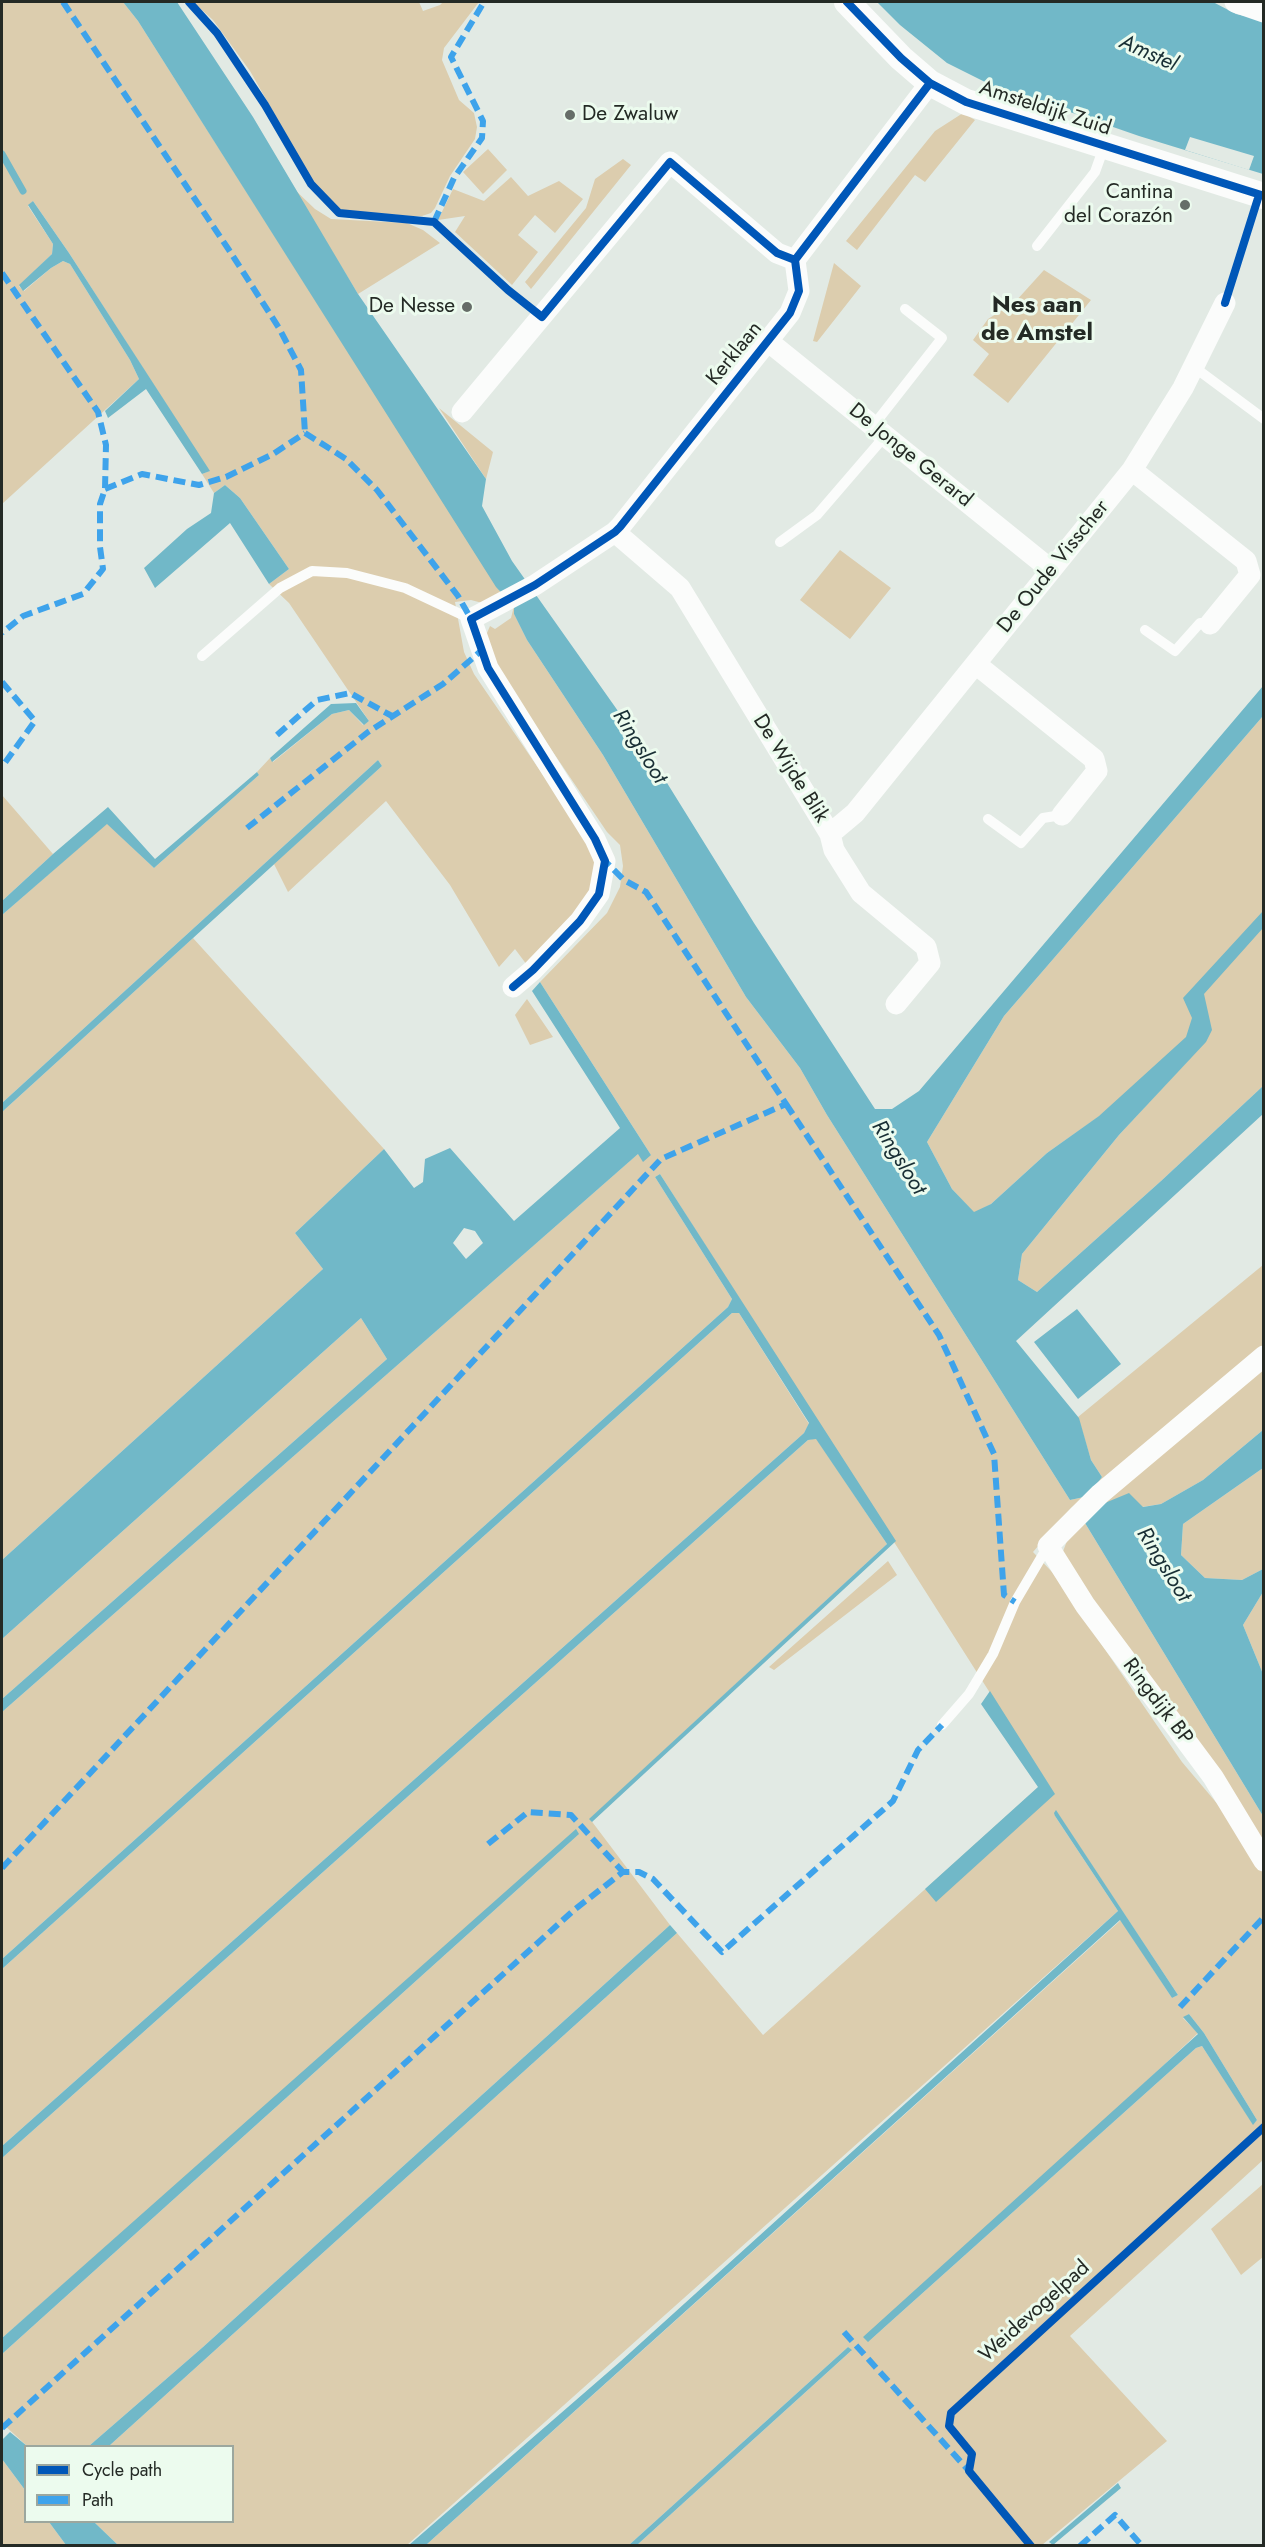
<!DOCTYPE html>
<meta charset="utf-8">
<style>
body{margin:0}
#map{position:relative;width:1265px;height:2547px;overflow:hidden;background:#e2eae4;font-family:Jost,sans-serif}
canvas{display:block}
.frame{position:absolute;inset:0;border:3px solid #242a25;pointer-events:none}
.legend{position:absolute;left:24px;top:2445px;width:210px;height:78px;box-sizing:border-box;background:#ecfbee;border:2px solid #9ca79e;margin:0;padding:8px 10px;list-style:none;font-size:18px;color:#242a25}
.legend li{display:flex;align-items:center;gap:12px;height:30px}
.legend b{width:30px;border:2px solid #9ca79e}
</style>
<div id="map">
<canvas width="1265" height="2547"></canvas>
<div class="frame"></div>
<ul class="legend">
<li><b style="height:8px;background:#0057b8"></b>Cycle path</li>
<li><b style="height:8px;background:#3ea3eb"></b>Path</li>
</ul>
</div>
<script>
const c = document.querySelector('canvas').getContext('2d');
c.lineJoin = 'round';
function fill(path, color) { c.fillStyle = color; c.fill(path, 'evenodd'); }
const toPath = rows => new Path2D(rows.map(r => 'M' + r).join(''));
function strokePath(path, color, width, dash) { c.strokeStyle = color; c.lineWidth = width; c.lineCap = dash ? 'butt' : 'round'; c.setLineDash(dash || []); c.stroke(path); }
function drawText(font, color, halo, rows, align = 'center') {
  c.font = font + ' Jost,sans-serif'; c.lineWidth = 6; c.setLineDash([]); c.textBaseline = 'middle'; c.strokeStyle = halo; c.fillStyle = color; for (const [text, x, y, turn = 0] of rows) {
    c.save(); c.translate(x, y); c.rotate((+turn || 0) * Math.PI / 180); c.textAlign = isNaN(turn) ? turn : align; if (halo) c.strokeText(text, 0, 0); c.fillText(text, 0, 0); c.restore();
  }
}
fill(toPath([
 [2,2,123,2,138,21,502,594,486,604,471,600,455,602,464,652,474,674,582,832,592,851,595,869,586,905,527,965,515,949,499,967,450,885,386,801,288,892,274,864,382,766,378,760,2,1103,2,915,107,823,154,868,259,775,257,772,270,758,273,762,332,714,349,710,363,725,369,721,289,603,269,584,289,569,240,498,225,485,214,493,202,474,209,471,69,253,33,201,28,206,53,244,52,254,19,286,24,291,51,268,63,261,70,264,130,360,139,379,2,504],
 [193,2,419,2,423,11,440,5,443,2,479,2,444,48,442,60,459,100,474,113,477,127,475,139,450,176,435,208,431,213,422,216,410,216,340,210,313,182,250,71,213,20],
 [963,113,975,120,925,182,915,175,857,250,846,241,935,131],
 [488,149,507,170,483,194,463,172],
 [623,159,631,165,531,289,525,282,586,208,595,179],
 [511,177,528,196,559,181,583,199,555,233,535,215,518,235,538,252,512,285,455,232,465,216,438,220,453,189,484,201],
 [294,189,315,209,331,219,407,223,423,230,440,243,358,294],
 [834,263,861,286,817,342,813,341],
 [1044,270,1091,300,1008,403,973,375,989,354,973,340,988,319,1015,302],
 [439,408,493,452,486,479],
 [840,550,891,588,850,639,800,600],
 [514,606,514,614,527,640,603,755,746,997,800,1068,827,1115,1070,1500,1084,1497,1071,1508,1033,1552,1052,1572,1182,1762,1236,1826,1263,1872,1263,2160,1070,2336,1167,2441,1042,2545,637,2545,851,2351,848,2347,629,2545,426,2545,1121,1920,1172,1998,1178,1995,1056,1811,1055,1816,1118,1911,407,2545,118,2545,94,2522,232,2522,232,2446,109,2446,677,1933,763,2035,1043,1783,1053,1792,660,1174,655,1177,732,1299,728,1307,2,1959,2,1712,639,1153,651,1155,540,982,607,913,620,887,623,866,620,845,607,832,490,659,484,640,490,626,495,629,511,618],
 [1189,2014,1204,2033,1257,2120,1253,2124,1202,2046,1196,2048,868,2342,1198,2033,1183,2018],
 [1263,716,1263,1086,1161,1181,1037,1292,1018,1280,1022,1254,1119,1135,1205,1042,1047,1153,991,1204,974,1213,952,1189,927,1142,1004,1016],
 [2,795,53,854,2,901],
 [193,938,384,1149,295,1233,323,1269,2,1560,2,1112],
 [527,999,553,1037,530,1045,515,1015],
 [1263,1265,1263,1346,1091,1492,1102,1477,1091,1460,1078,1417],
 [732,1313,739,1313,809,1424,804,1433,2,2146,2,1969],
 [361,1318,387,1359,2,1699,2,1639],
 [1263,1360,1263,1430,1203,1480,1161,1504,1142,1507,1100,1505],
 [816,1438,887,1544,590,1819,670,1925,203,2347,89,2446,27,2446,2,2423,2,2354,579,1834,2,2338,2,2158,808,1440],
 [1263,1468,1263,1569,1242,1580,1205,1578,1181,1555,1183,1524],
 [1085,1523,1263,1816,1263,1851,1062,1554,1067,1541],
 [888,1561,897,1575,774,1670,769,1667],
 [1263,1592,1263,1674,1243,1625],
 [1263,2184,1263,2257,1241,2275,1211,2229],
 [2,2459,25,2490,26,2522,49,2522,66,2545,2,2545]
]), '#dccdae');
fill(toPath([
 [123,2,177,2,253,117,358,294,486,479,482,506,512,561,654,762,754,923,875,1109,892,1109,919,1091,1263,686,1263,716,1004,1016,927,1142,952,1189,974,1212,991,1204,1047,1153,1099,1116,1186,1037,1192,1018,1183,998,1263,911,1263,928,1204,994,1212,1030,1206,1042,1119,1135,1022,1254,1018,1280,1037,1292,1161,1181,1263,1086,1263,1114,1016,1341,1079,1418,1091,1460,1102,1477,1091,1492,1100,1505,1129,1493,1143,1507,1161,1504,1203,1480,1263,1430,1263,1468,1183,1524,1181,1555,1205,1578,1242,1580,1263,1569,1263,1592,1243,1625,1263,1674,1263,1816,1085,1523,1084,1497,1070,1500,827,1115,800,1068,746,997,603,755,527,640,514,614,514,606,496,587,138,21],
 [877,2,1213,2,1236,14,1263,20,1263,174,1139,136,1044,103,1035,103,997,88,947,63,900,25],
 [33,201,69,253,210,471,202,474,146,389,108,418,105,411,139,379,130,360,70,264,63,261,51,268,23,291,19,285,52,254,53,244,28,205],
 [225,485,240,498,289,569,269,584,230,523,155,588,144,568,187,529,211,513,214,493],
 [356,703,369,721,364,725,349,710,332,714,272,762,270,758,331,704],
 [378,760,382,766,2,1112,2,1103],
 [257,772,259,775,154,868,107,824,2,915,2,901,53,854,108,807,155,859],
 [540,982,651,1155,643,1162,638,1154,2,1712,2,1699,387,1359,361,1318,2,1639,2,1560,323,1269,295,1233,384,1149,414,1188,423,1182,425,1159,450,1148,514,1221,620,1128,532,991],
 [464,1228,475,1231,483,1243,466,1259,453,1243],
 [660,1174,896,1541,592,1822,589,1819,887,1544,816,1439,808,1440,2,2158,2,2146,804,1433,809,1423,739,1313,732,1313,2,1969,2,1959,728,1307,732,1299,655,1177],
 [1077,1309,1121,1364,1078,1399,1034,1342],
 [990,1691,1055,1794,936,1902,925,1889,1038,1787,981,1704],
 [1056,1810,1178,1995,1172,1998,1120,1920,426,2545,409,2545,621,2361,1118,1911,1055,1816,1054,1813],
 [576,1829,579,1834,2,2354,2,2338],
 [670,1925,677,1933,109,2446,89,2446,203,2347],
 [1189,2014,1204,2033,1257,2120,1253,2125,1202,2046,1196,2048,868,2342,863,2337,1198,2034,1183,2017],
 [848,2347,852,2350,637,2545,629,2545],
 [10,2432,27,2446,25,2490,2,2459,2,2440],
 [1118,2483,1121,2488,1053,2545,1049,2542],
 [49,2522,94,2522,118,2545,66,2545]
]), '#71b8c8');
fill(toPath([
 [1190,137,1254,156,1249,170,1185,150]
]), '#e2eae4');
strokePath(toPath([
 [2,154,23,191]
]), '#71b8c8', 7);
strokePath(toPath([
 [1037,246,1095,172,1104,147],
 [1194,367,1264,419],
 [873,426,942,338,905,309],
 [780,542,817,515,885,436],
 [1145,630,1175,651,1200,623,1210,624],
 [202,656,280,588,312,571,347,573,405,588,471,619],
 [988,819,1021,843,1043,818,1062,815],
 [942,1725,969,1694,993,1654,1015,1602,1048,1546]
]), '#fbfcfb', 10);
strokePath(toPath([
 [1235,2,1264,12],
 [769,342,1050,569],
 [462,412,670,162,777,253,795,260],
 [1132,470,1246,561,1250,575,1210,624],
 [615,532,680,588,830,834,834,850,861,893,926,947,930,963,896,1004],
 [977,665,1094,759,1097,771,1062,815],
 [830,834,855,813,1132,470,1183,388,1225,303],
 [513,987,533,970,580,921,599,894,605,861,595,839,488,668,471,619,535,585,615,532,620,527,790,313,799,291,795,260,930,83],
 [1264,1356,1100,1494,1048,1546,1085,1605,1213,1777,1264,1861]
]), '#fbfcfb', 21);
strokePath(toPath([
 [847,2,901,58,930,83,966,102,1264,196]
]), '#fbfcfb', 26);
strokePath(toPath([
 [63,2,229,250,279,328,301,370,305,433],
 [434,222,454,178,482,138,483,121,451,57,484,2],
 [2,273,98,412,106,445,105,489,100,504,100,547,103,569,83,594,23,616,2,633],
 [305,433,346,459,377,490,458,596,471,619],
 [105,489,142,474,199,485,226,477,273,454,305,433],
 [2,682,35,721,2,767],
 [277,735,317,700,350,693,392,716],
 [247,828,368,732,443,684,482,650],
 [786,1104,939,1335,994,1454,1004,1595,1015,1602],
 [488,1844,528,1812,571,1815,623,1872],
 [2,1868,661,1159,786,1104,646,892,624,880,605,861],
 [1180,2007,1264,1917],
 [844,2332,969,2471],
 [2,2428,574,1910,623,1872,639,1872,653,1879,722,1952,893,1801,918,1750,942,1725],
 [1080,2546,1115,2515,1142,2546]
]), '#3ea3eb', 6, [12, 6]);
strokePath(toPath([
 [189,2,217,33,265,105,311,184,339,213,434,222,508,290,542,317,670,162,777,253,795,260],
 [847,2,901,58,930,83,966,102,1264,196],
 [1225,303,1259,195],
 [513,987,533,970,580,921,599,894,605,861,595,839,488,668,471,619,535,585,615,532,620,527,790,313,799,291,795,260,930,83],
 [1031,2546,969,2471,972,2454,949,2426,951,2413,1264,2127]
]), '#0057b8', 8);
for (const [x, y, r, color] of [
 [570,115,6,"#666d68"],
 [1185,205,6,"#666d68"],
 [467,307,6,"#666d68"]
]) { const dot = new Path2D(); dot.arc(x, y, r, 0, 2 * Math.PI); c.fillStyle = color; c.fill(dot); strokePath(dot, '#ecfbee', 2); }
drawText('21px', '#242a25', '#ecfbee', [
 ["Amsteldijk Zuid",1045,109,18],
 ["Kerklaan",735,354,-51],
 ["De Jonge Gerard",910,456,39],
 ["De Oude Visscher",1054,567,-51],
 ["De Wijde Blik",790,769,58],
 ["Ringdijk BP",1157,1702,53],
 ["Weidevogelpad",1035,2312,-42]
]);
drawText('21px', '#242a25', '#ecfbee', [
 ["De Zwaluw",582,115,"left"],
 ["Cantina",1173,193],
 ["del Corazón",1173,217],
 ["De Nesse",455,307]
], 'right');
drawText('italic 22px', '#192f35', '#ecfbee', [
 ["Amstel",1148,54,24],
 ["Ringsloot",639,747,58],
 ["Ringsloot",898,1158,58],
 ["Ringsloot",1163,1565,58]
]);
drawText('bold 24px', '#242a25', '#ecfbee', [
 ["Nes aan",1037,306],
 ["de Amstel",1037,334]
]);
</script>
